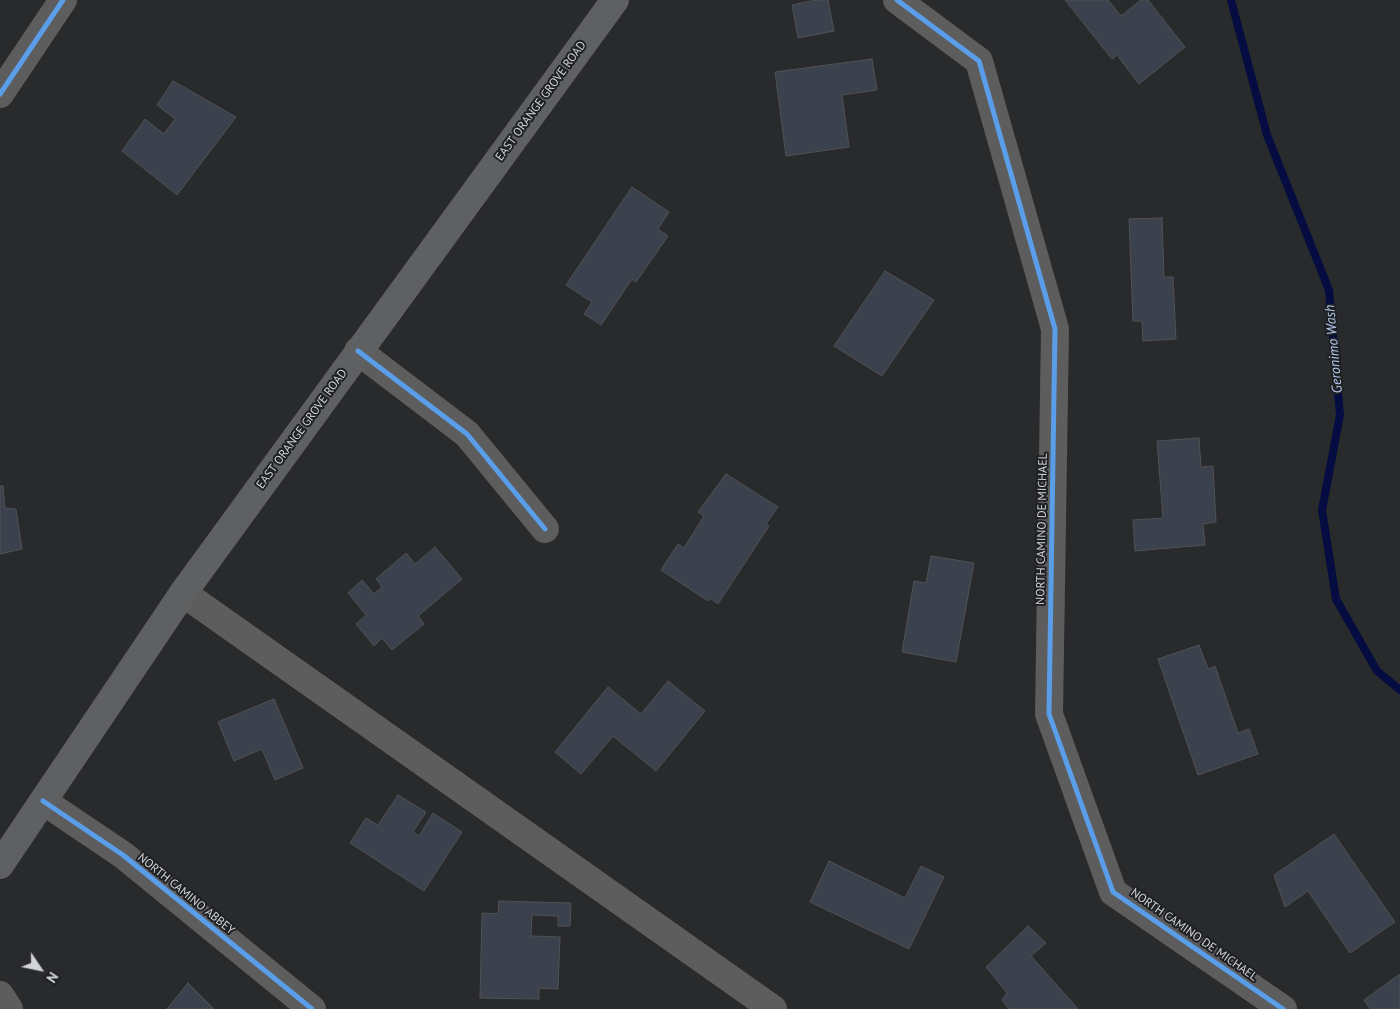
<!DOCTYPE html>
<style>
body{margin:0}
#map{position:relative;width:1400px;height:1009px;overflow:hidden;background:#292a2c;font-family:"PT Sans",sans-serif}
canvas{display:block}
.north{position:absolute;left:15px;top:944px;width:50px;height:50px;-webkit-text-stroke:4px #1e2024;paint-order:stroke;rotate:124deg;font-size:14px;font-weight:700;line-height:20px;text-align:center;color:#d3d4d7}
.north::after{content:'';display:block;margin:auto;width:18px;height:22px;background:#d3d4d7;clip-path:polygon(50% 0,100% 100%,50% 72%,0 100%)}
</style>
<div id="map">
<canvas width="1400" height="1009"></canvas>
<div class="north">N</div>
</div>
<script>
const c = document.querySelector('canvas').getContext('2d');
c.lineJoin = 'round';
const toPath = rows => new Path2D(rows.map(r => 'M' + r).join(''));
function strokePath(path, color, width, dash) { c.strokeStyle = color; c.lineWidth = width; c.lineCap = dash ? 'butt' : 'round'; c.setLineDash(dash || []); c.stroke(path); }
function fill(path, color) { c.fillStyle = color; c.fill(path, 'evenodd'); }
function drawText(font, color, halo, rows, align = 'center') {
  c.font = font + ' "PT Sans",sans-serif'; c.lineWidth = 4; c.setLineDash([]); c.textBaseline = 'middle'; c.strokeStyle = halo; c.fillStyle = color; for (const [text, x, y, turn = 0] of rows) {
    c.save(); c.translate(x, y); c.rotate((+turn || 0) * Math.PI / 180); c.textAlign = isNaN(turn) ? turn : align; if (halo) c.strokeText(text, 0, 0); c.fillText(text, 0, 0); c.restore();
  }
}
strokePath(toPath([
 [1231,0,1267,135,1329,290,1340,415,1322,510,1336,599,1377,671,1400,690]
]), '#040c41', 8);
const building = toPath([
 [816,0,828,0,834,31,798,38,792,5,816,0],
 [1065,0,1108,0,1121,16,1141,0,1148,0,1185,47,1139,84,1117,55,1112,59,1065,0],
 [872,59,877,90,842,95,849,147,786,156,775,72,872,59],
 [173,81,236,117,177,195,122,151,145,119,164,134,175,119,157,105,173,81],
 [632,187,669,212,658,229,668,236,636,282,632,279,601,325,584,314,592,302,566,285,632,187],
 [1162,218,1164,277,1173,277,1176,339,1143,341,1142,321,1133,321,1129,219,1162,218],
 [885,271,934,300,882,376,834,346,885,271],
 [1199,438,1201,467,1213,466,1216,522,1203,524,1205,545,1135,551,1133,520,1163,518,1157,441,1199,438],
 [726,474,778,507,766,524,769,526,718,604,710,598,708,601,661,570,678,544,684,548,704,516,698,512,726,474],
 [0,486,3,486,5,508,16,509,22,549,0,554,0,486],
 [435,547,462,579,418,616,424,624,392,650,382,638,374,646,356,624,366,615,348,593,362,580,374,594,382,587,376,579,406,553,415,564,435,547],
 [931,556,974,563,956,662,902,652,914,581,926,583,931,556],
 [1199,645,1208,669,1215,666,1238,733,1249,729,1258,754,1198,775,1158,659,1199,645],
 [668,681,705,711,656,771,613,736,581,774,555,752,608,687,641,714,668,681],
 [274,699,303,768,275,780,262,749,234,761,218,722,274,699],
 [398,795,426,812,413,832,419,836,433,813,462,832,424,891,350,843,366,818,378,825,398,795],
 [1334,834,1395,922,1350,953,1308,891,1285,907,1274,875,1334,834],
 [829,861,905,898,921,866,944,877,909,949,810,902,829,861],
 [499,901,571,903,570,926,558,926,558,916,532,915,531,936,560,937,558,989,539,988,539,999,480,998,482,913,498,914,499,901],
 [1028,926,1046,943,1031,956,1078,1009,1009,1009,1002,1000,1007,993,986,967,1028,926],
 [1400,974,1400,1009,1370,1009,1364,1000,1400,974],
 [188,983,214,1009,167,1009,188,983]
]);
fill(building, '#3b414d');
strokePath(building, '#505253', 1);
strokePath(toPath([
 [897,0,979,61,1055,329,1049,714,1113,892,1283,1009],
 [0,94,63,0],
 [358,351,467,434,545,529],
 [183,593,773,1009],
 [43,801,123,855,312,1009],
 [0,995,9,1009]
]), '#5d5d5e', 28);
strokePath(toPath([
 [0,865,183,593,615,0]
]), '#5f6062', 28);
strokePath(toPath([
 [897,0,979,61,1055,329,1049,714,1113,892,1283,1009],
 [0,94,63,0],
 [358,351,467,434,545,529],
 [43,801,123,855,312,1009]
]), '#5a9eea', 5);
drawText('12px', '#d3d4d7', '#1e2024', [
 ["EAST ORANGE GROVE ROAD",541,101,-54],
 ["EAST ORANGE GROVE ROAD",302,429,-54],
 ["NORTH CAMINO DE MICHAEL",1042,529,-89],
 ["NORTH CAMINO ABBEY",186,894,39],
 ["NORTH CAMINO DE MICHAEL",1194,935,35]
]);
drawText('italic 14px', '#b4c9ed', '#1e2024', [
 ["Geronimo Wash",1334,349,-95]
]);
</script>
